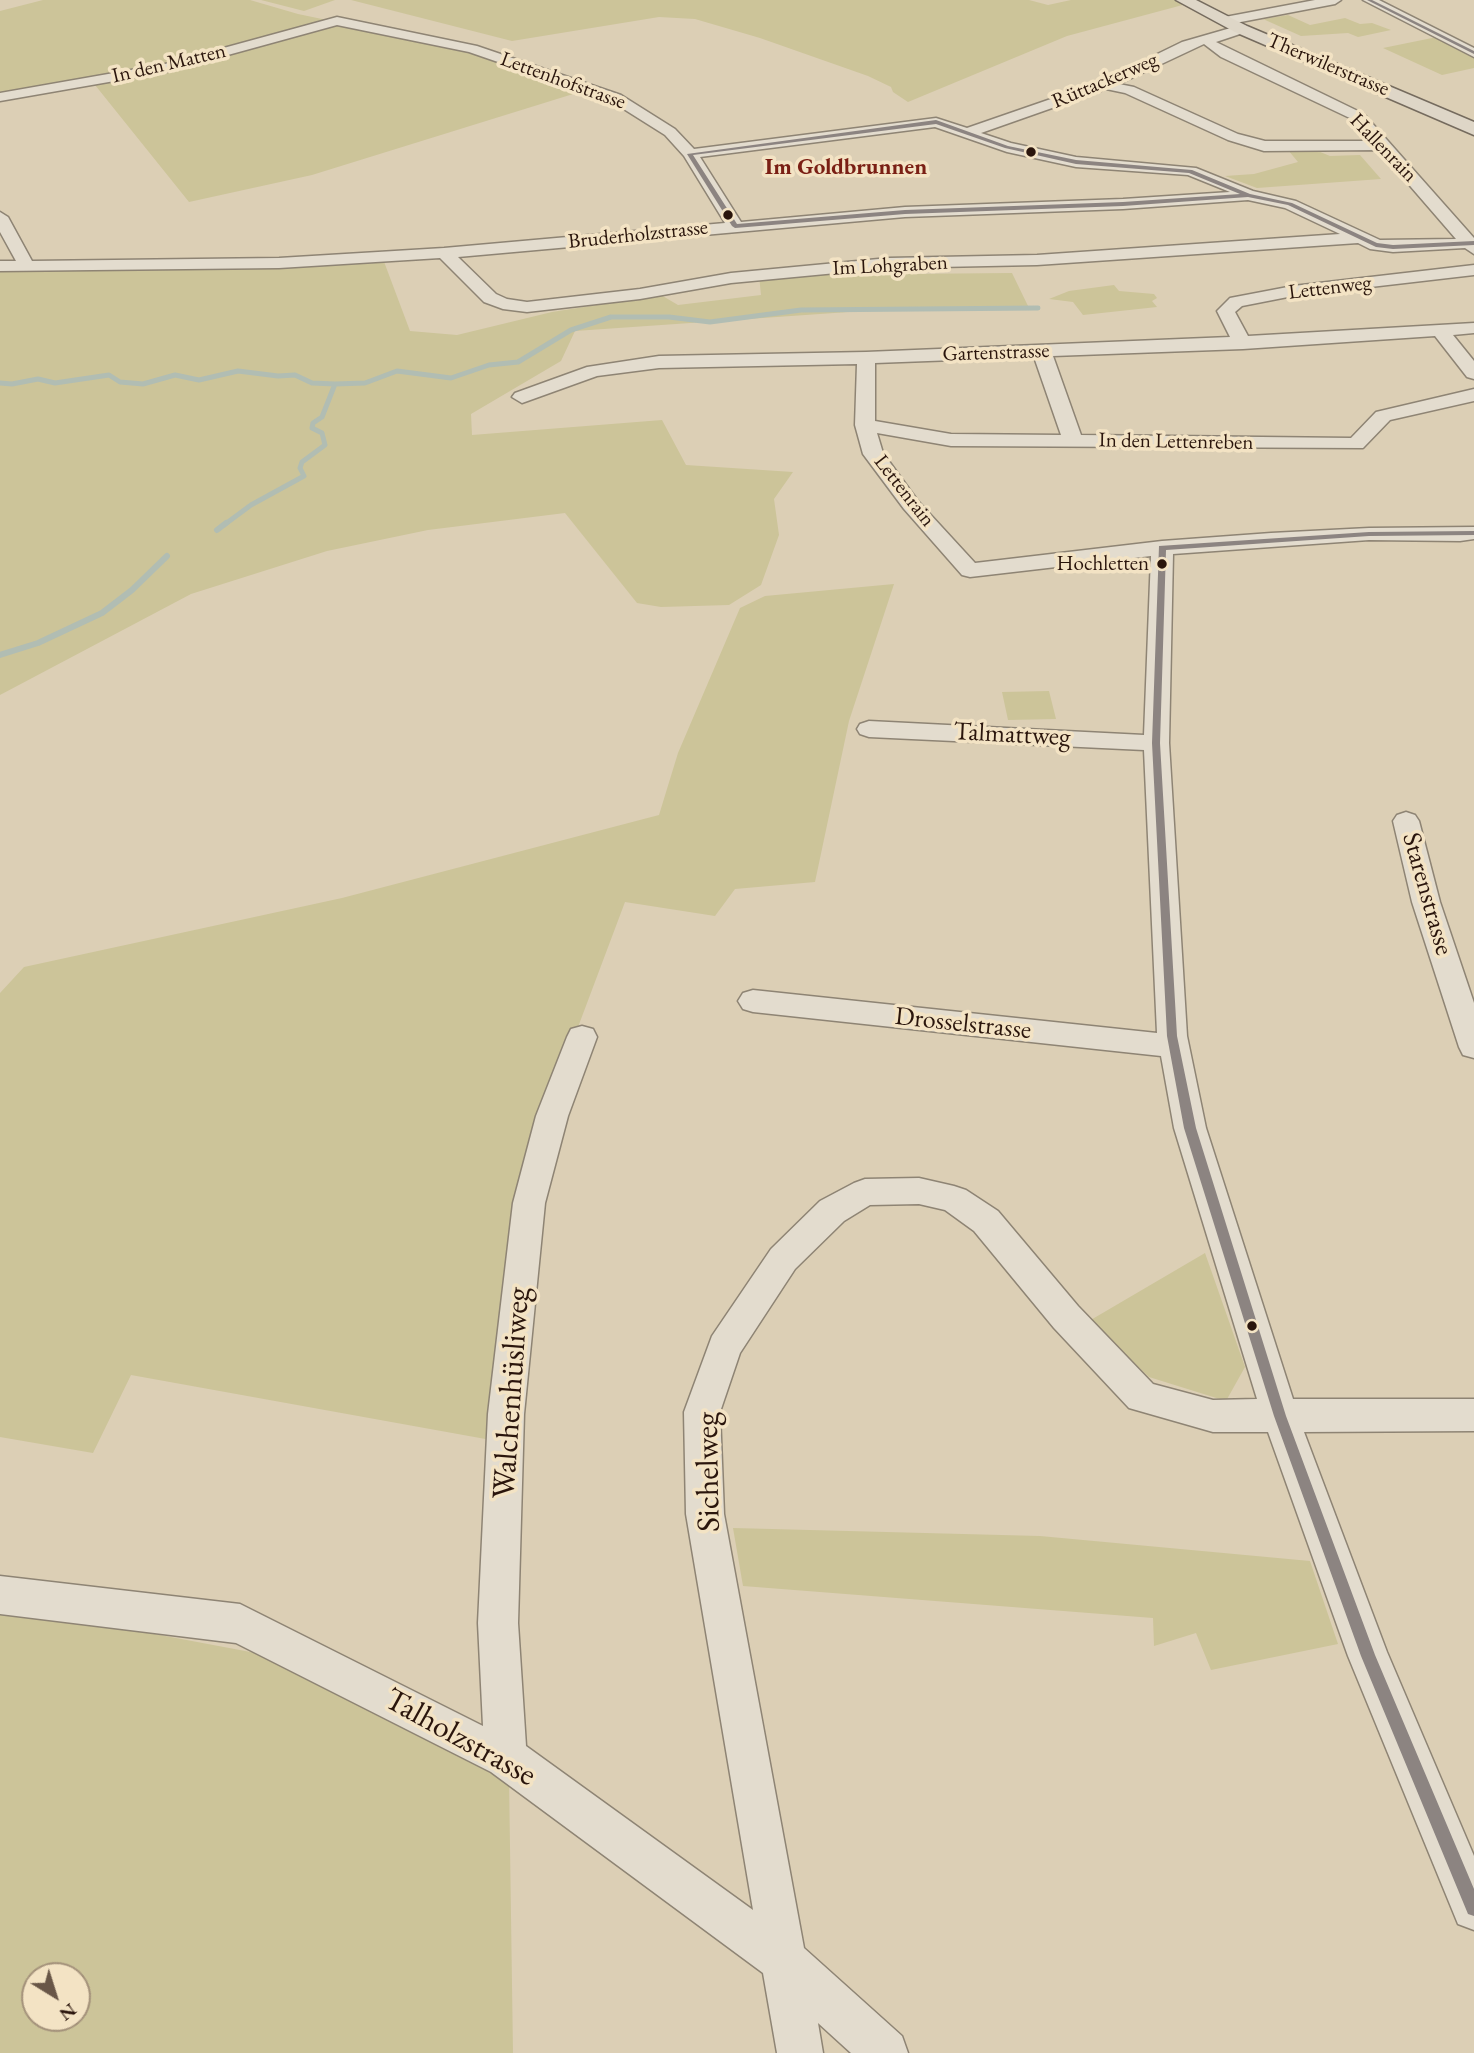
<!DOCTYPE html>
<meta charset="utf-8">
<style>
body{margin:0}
#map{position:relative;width:1474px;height:2053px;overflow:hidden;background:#dccfb5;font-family:"EB Garamond",serif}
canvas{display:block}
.north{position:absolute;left:21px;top:1962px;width:70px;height:70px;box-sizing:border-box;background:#f3e3c4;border:2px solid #a3917a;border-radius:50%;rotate:142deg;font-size:19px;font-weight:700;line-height:28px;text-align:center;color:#2a150c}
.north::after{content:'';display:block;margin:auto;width:24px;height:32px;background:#685647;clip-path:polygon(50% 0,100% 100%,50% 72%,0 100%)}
</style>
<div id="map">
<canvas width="1474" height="2053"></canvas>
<div class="north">N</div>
</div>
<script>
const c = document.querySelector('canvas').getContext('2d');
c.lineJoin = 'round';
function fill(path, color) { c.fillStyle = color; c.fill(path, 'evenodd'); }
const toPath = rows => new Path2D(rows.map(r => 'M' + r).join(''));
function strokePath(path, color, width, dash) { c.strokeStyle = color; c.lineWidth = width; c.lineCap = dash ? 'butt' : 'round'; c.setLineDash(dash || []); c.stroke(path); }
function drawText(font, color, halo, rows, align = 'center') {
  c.font = font + ' "EB Garamond",serif'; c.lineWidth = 7; c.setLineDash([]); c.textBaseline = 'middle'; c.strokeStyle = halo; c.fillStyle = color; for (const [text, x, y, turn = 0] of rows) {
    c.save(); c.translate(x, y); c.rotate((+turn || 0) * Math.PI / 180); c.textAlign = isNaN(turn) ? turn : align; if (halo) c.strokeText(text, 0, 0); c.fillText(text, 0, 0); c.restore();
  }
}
fill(toPath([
 [43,0,250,0,298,14,466,49,586,90,312,175,189,202,91,80,0,95,0,11],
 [261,0,335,0,304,11],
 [351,0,1029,0,1048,5,1071,0,1184,0,1190,3,1067,36,908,102,893,92,891,87,868,76,760,38,695,19,659,17,512,41],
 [1288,15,1310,25,1345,18,1360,24,1372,23,1391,30,1358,37,1348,33,1301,36,1263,19],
 [1437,37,1474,56,1474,68,1442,75,1383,48],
 [1313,149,1330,156,1360,155,1381,179,1257,188,1225,176,1254,174,1298,162,1288,150],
 [383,259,410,331,457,335,552,312,661,295,678,305,761,295,759,275,889,263,901,274,1012,273,1028,306,892,309,575,331,561,361,471,414,472,435,662,420,686,465,793,472,774,499,779,535,761,585,729,605,661,607,637,603,565,513,428,530,327,551,191,594,0,695,0,269,197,269],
 [1114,285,1119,291,1154,294,1157,298,1152,301,1157,307,1083,315,1073,302,1049,299,1069,291],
 [894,584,849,721,815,882,735,889,715,916,625,902,563,1067,491,1440,131,1375,93,1453,0,1437,0,993,24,967,342,898,659,815,678,753,740,608,765,596],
 [1049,691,1056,719,1008,720,1002,692],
 [1205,1253,1245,1367,1226,1401,1149,1377,1089,1321],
 [733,1528,1040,1536,1310,1561,1338,1644,1211,1670,1196,1633,1154,1646,1153,1618,743,1586],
 [0,1611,43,1613,277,1657,509,1778,513,2053,0,2053],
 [35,1976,77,1976,77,2018,35,2018]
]), '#ccc499');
strokePath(toPath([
 [0,383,12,384,38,379,55,383,109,375,120,382,143,384,175,375,199,380,238,371,278,376,295,375,312,383,335,384,365,383,397,371,451,378,489,365,518,362,571,330,611,317,669,317,710,322,801,310,1038,308],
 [224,525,251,505,304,476,300,468,302,462,325,445,322,433,312,428,313,423,322,417,335,384]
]), '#b1bdb3', 5);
strokePath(toPath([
 [217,530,226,523],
 [0,655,38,643,102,613,132,590,167,556]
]), '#b1bdb3', 6);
const minor = toPath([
 [1315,0,1341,0,1335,4,1225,25,1218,21,1225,17,1315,0],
 [1363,0,1379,0,1474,48,1474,57,1363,0],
 [337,17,477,46,621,95,675,129,694,149,936,118,967,128,1100,82,1182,42,1241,25,1246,26,1246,32,1216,42,1364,114,1474,238,1474,254,1465,248,1393,252,1370,249,1358,243,1037,265,889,268,731,283,640,299,527,312,503,309,484,302,440,258,279,268,0,271,0,261,16,261,0,232,0,212,8,217,32,261,279,258,444,248,725,223,684,156,665,135,611,101,469,52,337,25,166,72,0,101,0,93,165,64,337,17],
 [1204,44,1221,57,1354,120,1371,141,1265,141,1238,134,1134,87,1119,84,1204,44],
 [1106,89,1125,93,1228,140,1264,151,1379,150,1456,239,1380,240,1296,201,1253,191,1196,168,1076,157,1011,143,981,133,1106,89],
 [935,127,1007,152,1076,167,1188,175,1230,192,1123,199,905,207,741,222,700,157,935,127],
 [1248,200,1285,208,1340,234,1037,255,889,258,731,273,640,289,527,302,507,299,496,294,458,257,905,217,1123,209,1248,200],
 [1474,265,1474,275,1293,296,1242,306,1235,312,1248,336,1474,323,1474,333,1453,335,1474,361,1474,379,1467,377,1435,336,1243,349,1053,356,1081,435,1351,438,1376,412,1474,389,1474,401,1390,420,1363,448,951,446,877,433,883,453,918,501,975,563,1162,541,1271,533,1369,528,1474,527,1474,539,1460,541,1369,540,1173,554,1169,743,1187,1036,1206,1128,1293,1399,1474,1399,1474,1431,1304,1432,1387,1652,1474,1856,1474,1930,1458,1924,1348,1656,1268,1432,1213,1432,1129,1408,1054,1328,974,1231,945,1210,919,1204,870,1205,844,1221,795,1269,740,1353,720,1412,724,1514,804,1948,902,2036,908,2053,851,2053,818,2023,823,2053,777,2053,763,1973,491,1772,236,1643,0,1614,0,1576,240,1604,483,1726,478,1623,488,1414,513,1203,536,1116,567,1037,571,1029,582,1026,593,1029,597,1037,568,1116,545,1203,524,1414,518,1623,526,1746,753,1910,686,1514,684,1412,712,1336,771,1249,820,1201,854,1183,865,1179,919,1178,954,1186,966,1190,998,1211,1078,1306,1153,1384,1213,1400,1257,1399,1174,1128,1161,1056,753,1012,743,1009,738,1001,743,993,753,990,1157,1033,1144,750,869,737,860,734,857,729,860,724,869,721,1144,735,1151,556,970,577,962,575,904,509,863,454,855,425,857,364,659,368,597,376,522,403,512,397,515,393,587,367,659,356,866,352,1230,337,1217,311,1230,298,1293,286,1474,265],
 [1034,357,1061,435,951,434,875,421,875,363,1034,357],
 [1406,812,1415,815,1419,821,1440,902,1474,1003,1474,1058,1463,1055,1459,1047,1412,902,1393,821,1397,815,1406,812]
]);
const major = toPath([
 [1176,0,1196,0,1247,26,1474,122,1474,135,1235,32,1176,0]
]);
strokePath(minor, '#8e8474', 3);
strokePath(major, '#756b5e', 3);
fill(minor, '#e3dcce');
fill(major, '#ded6c7');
fill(toPath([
 [1367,0,1372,0,1474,51,1474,54,1367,0],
 [936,120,1008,146,1076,160,1192,170,1250,194,1292,203,1377,243,1393,245,1474,241,1474,245,1393,249,1376,247,1288,205,1248,197,1123,206,905,214,735,228,732,226,687,154,936,120],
 [936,124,1005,148,1076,164,1189,173,1240,194,1123,202,905,210,737,224,693,155,936,124],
 [1474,531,1474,535,1369,536,1166,550,1160,743,1177,1036,1196,1128,1286,1416,1375,1655,1474,1889,1474,1916,1468,1914,1361,1656,1274,1416,1184,1128,1167,1036,1152,743,1159,546,1369,532,1474,531]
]), '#8c8481');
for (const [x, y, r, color] of [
 [1031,152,6,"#2a150c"],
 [728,215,6,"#2a150c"],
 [1162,564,6,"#2a150c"],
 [1252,1326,6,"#2a150c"]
]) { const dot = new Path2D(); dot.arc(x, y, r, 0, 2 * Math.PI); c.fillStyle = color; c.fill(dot); strokePath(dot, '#f3e3c4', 2.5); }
drawText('21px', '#2a150c', '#f3e3c4', [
 ["In den Matten",169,64,-13],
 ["Therwilerstrasse",1328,65,23],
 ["Lettenhofstrasse",563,81,20],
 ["Rüttackerweg",1105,81,-23],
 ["Hallenrain",1383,148,46],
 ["Bruderholzstrasse",638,235,-6],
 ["Im Lohgraben",890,266,-3],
 ["Lettenweg",1330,288,-7],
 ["Gartenstrasse",996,353,-2],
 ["In den Lettenreben",1176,442,1],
 ["Lettenrain",904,491,52]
]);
drawText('21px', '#2a150c', '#f3e3c4', [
 ["Hochletten",1149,564]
], 'right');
drawText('bold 23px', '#7a1f14', '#f3e3c4', [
 ["Im Goldbrunnen",846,168]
]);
drawText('26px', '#2a150c', '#f3e3c4', [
 ["Talmattweg",1012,735,3],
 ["Starenstrasse",1427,894,74],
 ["Drosselstrasse",963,1024,6]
]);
drawText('32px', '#2a150c', '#f3e3c4', [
 ["Walchenhüsliweg",512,1393,-86],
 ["Sichelweg",709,1472,-91],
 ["Talholzstrasse",460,1738,29]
]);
</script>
